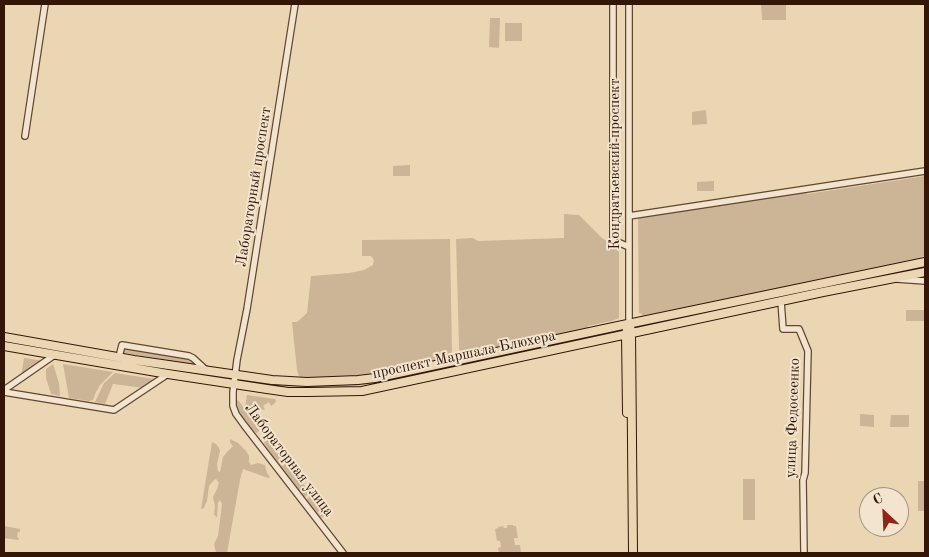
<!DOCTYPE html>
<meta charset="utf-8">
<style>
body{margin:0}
#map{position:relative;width:929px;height:557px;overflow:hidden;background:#ebd6b4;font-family:"Old Standard TT",serif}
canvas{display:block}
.frame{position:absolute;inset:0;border:5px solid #331606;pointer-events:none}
.north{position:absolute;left:859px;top:487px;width:50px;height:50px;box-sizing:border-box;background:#f2e4ce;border:1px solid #a6927e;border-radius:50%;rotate:335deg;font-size:14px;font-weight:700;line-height:20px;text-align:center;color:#331606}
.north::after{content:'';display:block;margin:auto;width:18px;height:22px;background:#8f2418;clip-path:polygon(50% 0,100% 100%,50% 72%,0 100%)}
</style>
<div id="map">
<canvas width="929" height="557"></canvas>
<div class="frame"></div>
<div class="north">С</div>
</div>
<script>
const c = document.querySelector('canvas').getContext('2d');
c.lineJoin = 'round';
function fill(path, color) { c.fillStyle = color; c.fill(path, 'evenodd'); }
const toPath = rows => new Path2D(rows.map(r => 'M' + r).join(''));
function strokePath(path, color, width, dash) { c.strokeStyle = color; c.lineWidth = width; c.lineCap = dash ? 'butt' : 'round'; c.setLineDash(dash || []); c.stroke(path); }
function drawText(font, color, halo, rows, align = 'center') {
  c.font = font + ' "Old Standard TT",serif'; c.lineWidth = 4; c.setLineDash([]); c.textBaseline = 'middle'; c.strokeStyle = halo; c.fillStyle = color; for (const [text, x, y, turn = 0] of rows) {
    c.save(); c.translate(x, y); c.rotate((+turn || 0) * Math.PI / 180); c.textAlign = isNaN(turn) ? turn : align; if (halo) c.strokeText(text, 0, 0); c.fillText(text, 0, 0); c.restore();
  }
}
fill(toPath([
 [761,4,786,4,786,20,762,20],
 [490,18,500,18,499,48,489,47],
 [505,23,522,23,522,41,505,41],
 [706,110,707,124,692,125,692,112],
 [410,165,410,176,393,176,393,166],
 [925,176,925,256,921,257,921,259,642,316,642,314,639,313,638,218,806,192,807,194],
 [714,181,714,191,697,191,697,182],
 [564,214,579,215,602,238,619,248,619,318,612,321,588,326,588,328,466,353,462,352,459,349,459,346,456,239,473,238,478,241,564,238],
 [450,239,452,351,450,355,441,357,439,360,372,375,339,378,303,379,299,376,297,370,292,322,297,322,307,313,311,276,349,273,364,270,373,265,374,260,371,256,362,256,362,240],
 [925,266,925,268,642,326,642,324],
 [906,310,924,310,924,321,906,321],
 [620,330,621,331,620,332,366,385,337,388,303,389,275,387,239,381,240,379,276,384,303,386,337,385,366,382],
 [125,348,189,359,193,361,193,363,192,364,124,353,122,352,123,349],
 [24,358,25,358,44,361,21,377],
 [53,364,59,383,60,396,51,394,46,378,46,369],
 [63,364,113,372,100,385,96,392,93,400,89,401,69,398],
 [115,373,154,379,154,380,144,388,113,384,105,404,95,402,104,383],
 [247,395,275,399,276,401,275,403,271,406,269,402,263,406,265,410,258,409,256,407,249,413,245,408],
 [237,400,239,401,259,430,259,431,257,433,254,432,240,414,237,406],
 [860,414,874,415,874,427,860,426],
 [891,415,909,415,909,427,890,427],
 [264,437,267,439,310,492,305,497,303,496,266,447,264,442],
 [230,439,238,443,246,451,249,456,249,462,251,465,258,463,265,465,267,473,270,477,268,478,243,469,240,480,227,553,216,553,214,544,218,536,222,504,220,500,218,503,217,517,214,515,215,506,213,497,217,489,219,483,216,479,214,480,209,486,207,501,204,508,201,509,212,442,216,444,219,448,220,451,217,464,218,471,220,472,223,457,228,451,233,446,230,443],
 [743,479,755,479,755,520,743,520],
 [918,481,925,481,925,511,918,511],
 [312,494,328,514,319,519,306,502,307,499],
 [507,525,513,525,513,526,516,526,518,538,514,538,515,545,520,545,521,553,513,553,512,552,499,553,498,548,501,547,500,541,497,541,495,529,498,528,498,527,503,526,504,528,507,528],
 [4,526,20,529,20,532,18,532,17,537,19,538,18,540,4,538]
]), '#ccb596');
const minor = toPath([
 [295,4,247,309,237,360,233,392,233,406,236,414,244,425,343,553],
 [613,4,613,240,629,247],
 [629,4,629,323],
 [25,136,45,4],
 [629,216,925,171],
 [897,279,925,281],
 [781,301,783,329,799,329,808,351,805,473,803,480,804,553],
 [119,357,122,345,189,356,193,358,206,370],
 [4,390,56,354],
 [4,392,114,410,168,374]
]);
const major = toPath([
 [631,330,633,553],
 [4,337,134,360,272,380,307,382,358,380,375,378,618,326,925,262],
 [4,346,168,374,267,389,288,392,309,392,362,391,823,292,925,272],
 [627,413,626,334,627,330]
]);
strokePath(minor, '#614632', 8);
strokePath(major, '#331606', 10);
strokePath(minor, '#f2e4ce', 5.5);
strokePath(major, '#ebd6b4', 8);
drawText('15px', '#331606', '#f2e4ce', [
 ["Кондратьевский проспект",615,164,-90],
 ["Лабораторный проспект",254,187,-81],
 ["проспект Маршала Блюхера",464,355,-12],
 ["улица Федосеенко",793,418,-88],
 ["Лабораторная улица",289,460,53]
]);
</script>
